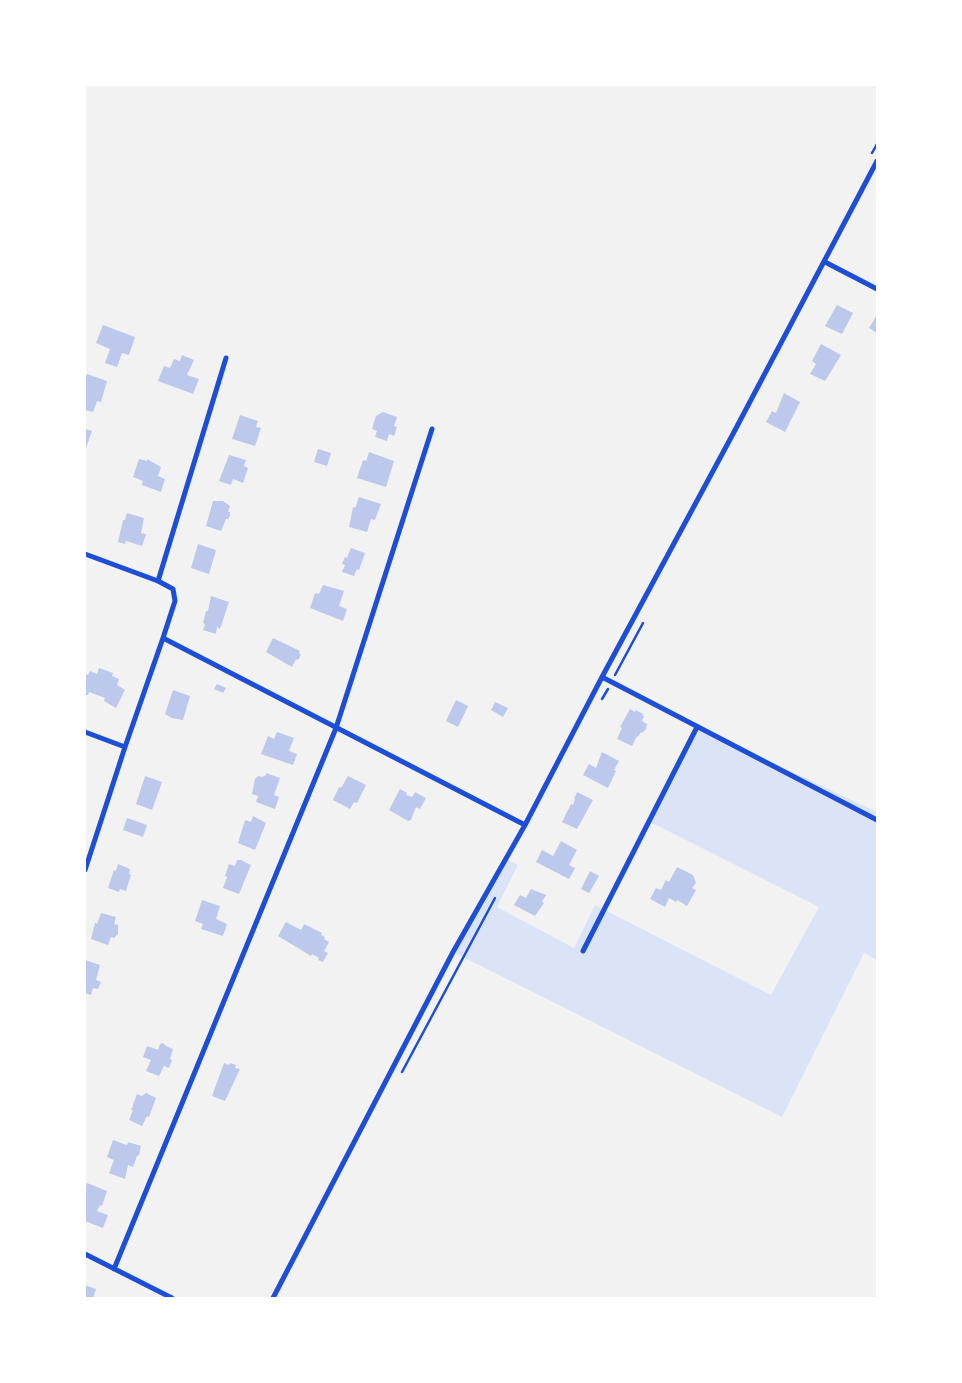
<!DOCTYPE html>
<style>
body{margin:0}
#map{position:relative;width:962px;height:1383px;overflow:hidden;background:#f2f2f2;font-family:Cabin,sans-serif}
canvas{display:block}
.frame{position:absolute;inset:0;border:86px solid #fff;pointer-events:none}
</style>
<div id="map">
<canvas width="962" height="1383"></canvas>
<div class="frame"></div>
</div>
<script>
const c = document.querySelector('canvas').getContext('2d');
c.lineJoin = 'round';
function fill(path, color) { c.fillStyle = color; c.fill(path, 'evenodd'); }
const toPath = rows => new Path2D(rows.map(r => 'M' + r).join(''));
function strokePath(path, color, width, dash) { c.strokeStyle = color; c.lineWidth = width; c.lineCap = dash ? 'butt' : 'round'; c.setLineDash(dash || []); c.stroke(path); }
fill(toPath([
 [697,727,877,812,877,960,864,953,782,1117,453,952,506,859,518,865,497,907,574,948,595,905,771,995,819,907,650,822]
]), '#dbe4f7');
fill(toPath([
 [837,305,853,313,842,334,825,326],
 [877,315,877,333,869,328],
 [103,325,135,337,129,355,122,353,117,367,105,363,110,349,96,343],
 [821,344,841,355,825,381,810,374,816,364,812,361],
 [182,355,194,360,187,375,199,379,193,394,158,381,164,366,170,368,174,359,180,361],
 [87,374,107,381,101,402,97,401,93,412,85,410,85,379],
 [784,393,800,402,785,432,766,422,772,411,776,413],
 [383,412,397,417,394,426,397,427,394,436,389,434,387,441,375,437,377,431,372,429,376,416],
 [240,415,258,421,256,427,261,428,255,446,232,439],
 [85,429,92,431,85,451],
 [318,449,331,453,327,466,314,462],
 [369,452,394,461,386,487,357,478,363,460,366,461],
 [229,455,246,460,244,466,248,468,243,483,233,479,231,485,219,481],
 [139,459,147,461,147,459,161,467,158,476,165,479,161,492,142,485,143,481,133,477],
 [359,497,381,504,375,520,371,519,367,532,349,527,353,507,355,508],
 [213,501,223,501,230,506,228,512,230,512,230,516,228,519,226,519,221,531,206,526],
 [127,513,144,518,141,533,146,534,142,546,126,541,125,544,118,542,123,520,125,520],
 [198,544,216,550,209,574,191,568],
 [351,548,365,553,359,570,357,569,354,576,342,572,345,565,342,564,345,557,347,558],
 [323,585,344,591,339,606,347,609,343,621,310,608,315,593,319,594],
 [211,596,229,602,220,629,217,627,216,634,203,630,205,624,203,623,206,611,208,611],
 [273,638,300,651,299,653,301,655,298,660,296,659,292,667,266,652],
 [99,668,113,673,112,676,119,679,117,685,125,690,116,708,104,701,105,698,89,692,88,695,85,695,85,674,88,675,90,671,97,674],
 [217,684,226,688,223,693,214,689],
 [173,690,190,696,183,720,172,718,165,714],
 [456,700,468,706,458,727,446,721],
 [495,702,508,708,503,717,491,710],
 [630,709,635,712,636,710,643,714,642,715,644,716,642,721,647,724,646,729,642,733,641,732,638,737,637,736,632,746,617,739,622,728,620,727],
 [277,732,294,738,289,751,297,754,293,765,261,754,268,736,274,739],
 [602,752,619,761,614,770,616,771,608,788,583,775,589,764,596,768],
 [266,773,280,778,274,795,279,797,275,809,256,802,258,796,252,794,255,779,258,776,262,777,266,775],
 [145,776,162,782,152,810,136,804],
 [348,776,366,785,357,803,354,802,350,809,333,800,339,787,341,788],
 [400,789,407,793,406,795,412,797,415,792,426,798,420,809,416,807,411,820,408,821,389,810],
 [577,792,593,800,577,829,562,822,571,804,573,805,575,799,574,799],
 [253,816,266,823,255,850,238,843,245,820,251,822],
 [127,818,147,825,143,837,123,830],
 [561,841,577,850,569,865,575,868,569,879,536,862,542,850,553,856],
 [237,860,241,860,251,865,239,894,223,888,227,877,225,876,229,864,235,866],
 [118,864,130,869,129,874,131,875,126,891,120,889,119,892,108,888,114,870,116,871],
 [677,867,693,875,696,883,692,888,696,890,687,906,677,900,676,902,669,898,665,907,650,899,656,888,661,890,666,880,669,882],
 [590,871,599,876,589,893,581,889],
 [531,889,546,895,542,902,544,903,535,916,514,905,520,895,526,898],
 [202,900,220,906,216,919,227,924,223,936,201,929,203,924,195,921],
 [101,913,116,917,114,924,118,925,118,934,114,938,111,937,108,945,91,939,95,923,97,924],
 [286,922,301,930,304,924,322,933,321,935,325,937,324,939,329,942,324,951,328,953,323,962,318,960,319,958,312,954,311,956,278,936],
 [85,960,100,965,96,980,101,982,98,989,93,988,91,995,85,993],
 [163,1043,166,1046,173,1049,170,1059,172,1060,169,1068,164,1066,159,1076,146,1071,151,1060,143,1057,147,1046,158,1050,160,1044],
 [224,1063,229,1065,230,1063,236,1065,235,1068,240,1069,225,1101,212,1096],
 [146,1093,156,1098,149,1117,147,1116,142,1126,129,1120,133,1110,131,1110,137,1094,142,1096],
 [113,1140,127,1145,128,1142,141,1146,139,1155,137,1156,133,1167,128,1165,125,1179,109,1173,114,1160,107,1157],
 [87,1183,107,1191,102,1206,100,1205,97,1211,108,1215,103,1228,85,1221,86,1191,85,1189],
 [85,1285,96,1289,93,1298,85,1298]
]), '#bdc9ec');
strokePath(toPath([
 [872,153,877,144],
 [615,675,643,623],
 [602,699,608,689],
 [402,1072,495,898]
]), '#1d4ed8', 2.5);
strokePath(toPath([
 [825,262,877,289],
 [85,554,158,581,173,589,175,601,163,638,125,747,85,870],
 [158,581,226,358],
 [163,638,525,825],
 [602,677,877,820],
 [85,732,125,747],
 [583,951,697,727],
 [85,1254,172,1298],
 [114,1269,336,728,432,429],
 [273,1298,453,952,525,825,602,677,734,432,877,161]
]), '#1d4ed8', 5);
</script>
